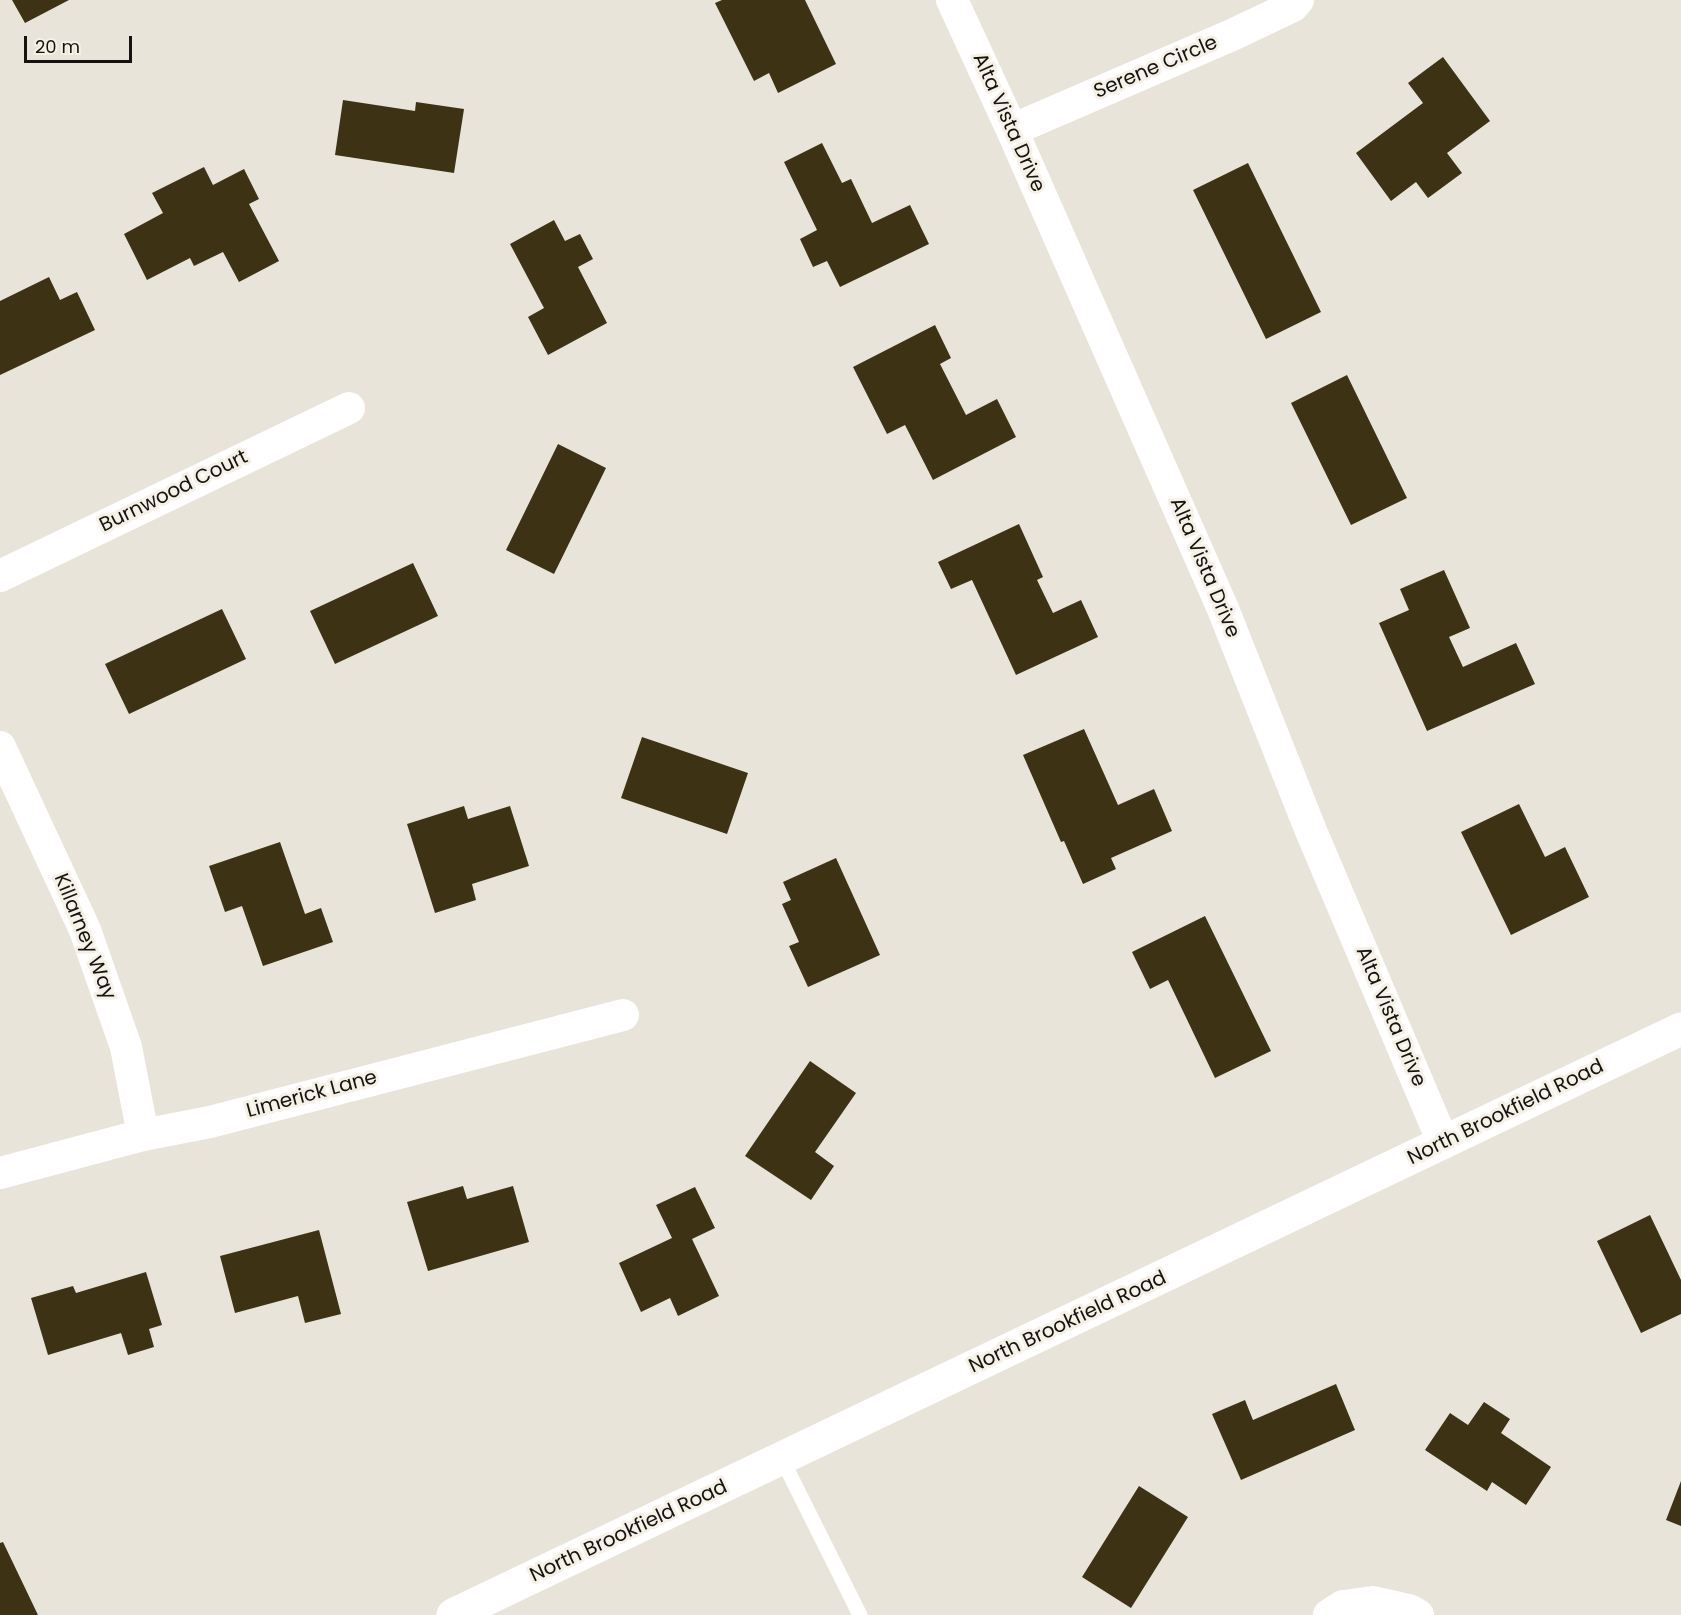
<!DOCTYPE html>
<style>
body{margin:0}
#map{position:relative;width:1681px;height:1615px;overflow:hidden;background:#e9e4d9;font-family:Poppins,sans-serif}
canvas{display:block}
.scale{position:absolute;left:24px;top:36px;width:108px;height:27px;box-sizing:border-box;border:3px solid #14130f;border-top:0;padding-left:8px;font-size:18px;line-height:21px;white-space:nowrap;color:#14130f;-webkit-text-stroke:4px #f6f1e6;paint-order:stroke}
</style>
<div id="map">
<canvas width="1681" height="1615"></canvas>
<div class="scale">20 m</div>
</div>
<script>
const c = document.querySelector('canvas').getContext('2d');
c.lineJoin = 'round';
function fill(path, color) { c.fillStyle = color; c.fill(path, 'evenodd'); }
const toPath = rows => new Path2D(rows.map(r => 'M' + r).join(''));
function strokePath(path, color, width, dash) { c.strokeStyle = color; c.lineWidth = width; c.lineCap = dash ? 'butt' : 'round'; c.setLineDash(dash || []); c.stroke(path); }
function drawText(font, color, halo, rows, align = 'center') {
  c.font = font + ' Poppins,sans-serif'; c.lineWidth = 6; c.setLineDash([]); c.textBaseline = 'middle'; c.strokeStyle = halo; c.fillStyle = color; for (const [text, x, y, turn = 0] of rows) {
    c.save(); c.translate(x, y); c.rotate((+turn || 0) * Math.PI / 180); c.textAlign = isNaN(turn) ? turn : align; if (halo) c.strokeText(text, 0, 0); c.fillText(text, 0, 0); c.restore();
  }
}
fill(toPath([
 [12,0,69,0,25,23],
 [722,0,805,0,836,64,778,93,769,73,754,81,715,3],
 [1443,57,1490,121,1447,153,1462,173,1428,198,1416,182,1391,201,1356,153,1423,103,1408,83],
 [343,100,415,111,416,102,464,109,454,173,335,155],
 [822,143,842,183,851,179,872,223,910,205,929,244,840,287,827,261,813,267,800,239,817,230,784,162],
 [1248,163,1321,312,1266,339,1193,190],
 [204,167,213,185,244,169,259,199,249,204,279,261,239,282,223,252,194,266,190,258,147,280,124,234,163,213,152,193],
 [554,220,565,241,580,234,593,259,578,267,607,323,548,355,528,317,544,308,510,244],
 [49,277,60,300,77,292,95,330,0,375,0,301],
 [935,325,951,358,940,364,966,415,997,399,1016,437,933,480,905,425,887,434,853,367],
 [1347,375,1407,498,1351,525,1291,403],
 [558,444,606,468,554,574,506,550],
 [1019,524,1043,577,1037,580,1053,613,1081,600,1098,637,1016,675,972,580,951,589,938,562],
 [413,563,438,616,335,664,310,611],
 [1444,570,1470,628,1449,637,1463,667,1516,643,1535,684,1427,731,1379,623,1409,610,1400,589],
 [222,609,246,659,129,714,105,664],
 [1084,729,1118,805,1154,789,1172,831,1111,858,1116,869,1083,884,1064,841,1061,842,1023,755],
 [642,737,748,773,727,834,621,798],
 [1519,804,1545,857,1565,847,1589,897,1511,935,1461,832],
 [464,806,468,819,510,806,529,866,472,884,476,900,435,913,407,824],
 [280,842,305,914,321,908,333,942,263,966,242,906,225,912,209,866],
 [836,858,880,955,808,987,789,946,799,942,782,904,791,900,783,882],
 [1205,916,1271,1051,1215,1078,1168,980,1150,989,1132,952],
 [810,1061,856,1093,815,1152,834,1166,811,1200,745,1156],
 [463,1186,467,1199,513,1186,529,1242,428,1271,407,1202],
 [695,1187,715,1228,692,1239,719,1296,678,1316,670,1298,641,1312,619,1263,672,1238,656,1205],
 [1650,1215,1681,1280,1681,1314,1641,1333,1597,1241],
 [319,1230,341,1314,305,1323,298,1296,235,1313,220,1256],
 [146,1272,162,1325,149,1329,154,1347,128,1355,121,1333,48,1355,31,1298,73,1286,76,1293],
 [1336,1384,1355,1430,1241,1480,1212,1414,1245,1400,1253,1420],
 [1484,1402,1510,1419,1501,1433,1551,1467,1526,1505,1492,1482,1487,1491,1425,1450,1450,1413,1468,1425],
 [1681,1481,1681,1526,1666,1520],
 [1139,1486,1188,1517,1131,1608,1082,1577],
 [3,1542,38,1615,0,1615,0,1543]
]), '#3d3213');
strokePath(toPath([
 [782,1459,860,1615]
]), '#fff', 15);
strokePath(toPath([
 [952,0,1012,130,1223,609,1311,831,1443,1142],
 [1012,130,1232,35,1293,6,1298,0],
 [0,576,349,408],
 [0,747,85,930,126,1047,143,1135],
 [0,1173,143,1135,210,1122,623,1015],
 [1329,1615,1343,1606,1373,1602,1409,1610,1418,1615]
]), '#fff', 32);
strokePath(toPath([
 [453,1615,1681,1029]
]), '#fff', 33);
drawText('20px', '#14130f', '#f6f1e6', [
 ["Serene Circle",1156,68,-23],
 ["Alta Vista Drive",1008,123,66],
 ["Burnwood Court",174,492,-26],
 ["Alta Vista Drive",1204,568,67],
 ["Killarney Way",84,937,68],
 ["Alta Vista Drive",1390,1017,67],
 ["Limerick Lane",312,1095,-15],
 ["North Brookfield Road",1506,1113,-26],
 ["North Brookfield Road",1068,1323,-25],
 ["North Brookfield Road",629,1532,-25]
]);
</script>
